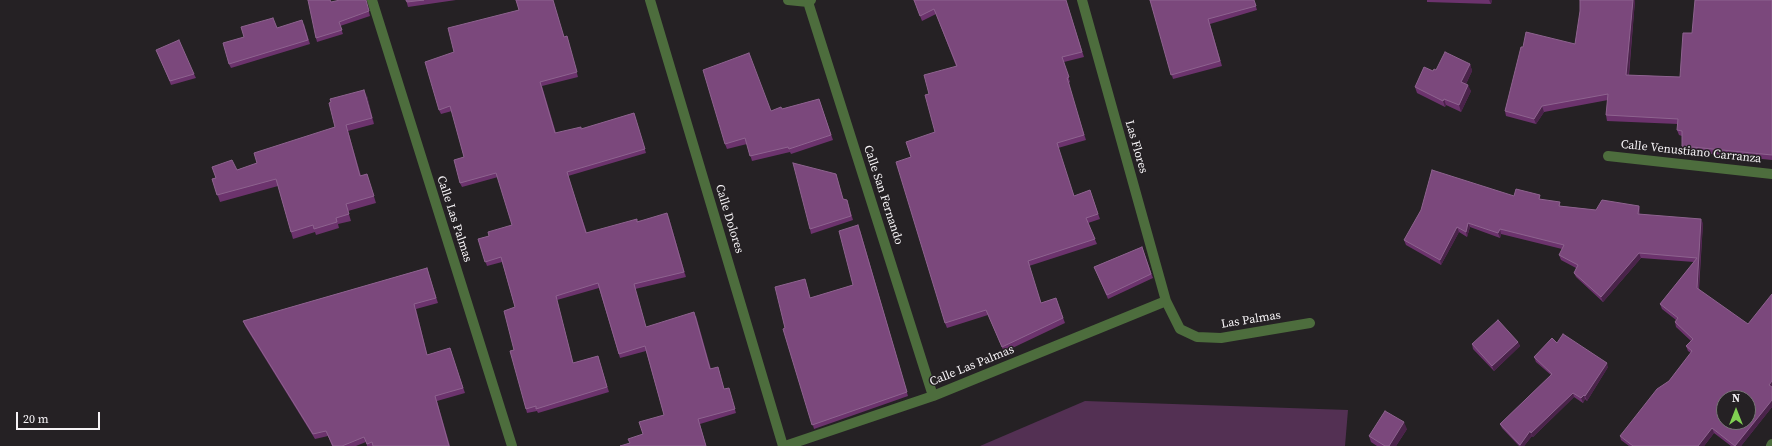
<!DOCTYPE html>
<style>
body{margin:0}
#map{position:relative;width:1772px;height:446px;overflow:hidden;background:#252124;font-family:"Source Serif 4",serif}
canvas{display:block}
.north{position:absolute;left:1716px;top:390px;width:40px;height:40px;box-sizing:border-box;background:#252124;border:1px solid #797578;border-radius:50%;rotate:0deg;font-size:11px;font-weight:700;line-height:16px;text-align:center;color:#f6f3f6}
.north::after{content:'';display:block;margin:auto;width:14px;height:18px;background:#80d052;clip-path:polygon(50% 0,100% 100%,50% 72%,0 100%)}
.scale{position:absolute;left:16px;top:412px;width:84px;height:18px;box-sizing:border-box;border:2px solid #f6f3f6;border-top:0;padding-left:5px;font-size:12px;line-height:14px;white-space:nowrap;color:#f6f3f6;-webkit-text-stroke:3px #252124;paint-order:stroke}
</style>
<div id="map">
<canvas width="1772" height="446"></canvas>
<div class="north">N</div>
<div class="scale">20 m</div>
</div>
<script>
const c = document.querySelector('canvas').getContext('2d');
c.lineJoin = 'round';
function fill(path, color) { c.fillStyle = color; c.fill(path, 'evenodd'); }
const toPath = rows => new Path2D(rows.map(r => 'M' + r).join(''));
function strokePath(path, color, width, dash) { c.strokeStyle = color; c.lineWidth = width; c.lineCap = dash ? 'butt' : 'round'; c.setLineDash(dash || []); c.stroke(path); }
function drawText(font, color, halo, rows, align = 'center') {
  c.font = font + ' "Source Serif 4",serif'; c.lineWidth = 3; c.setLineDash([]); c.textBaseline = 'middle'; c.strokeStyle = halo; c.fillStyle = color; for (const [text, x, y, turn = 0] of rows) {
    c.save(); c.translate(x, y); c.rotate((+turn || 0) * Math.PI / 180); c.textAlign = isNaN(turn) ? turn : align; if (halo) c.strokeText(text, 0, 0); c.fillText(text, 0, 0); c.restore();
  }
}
fill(toPath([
 [1085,401,1348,410,1345,446,980,446]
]), '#533053');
strokePath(toPath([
 [372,0,512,446],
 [650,0,783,446],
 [788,0,808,2,811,0],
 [1082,0,1166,301,1180,329,1197,337,1221,338,1310,323],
 [808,2,933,396],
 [1608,156,1772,174],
 [785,446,933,396,1166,301],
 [1771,446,1772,444]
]), '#4d6d3d', 10);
fill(toPath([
 [331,0,331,2,366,0,370,16,340,26,343,34,317,42,316,38],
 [406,0,456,0,408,7],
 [516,0,553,0,564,37,567,36,568,40,578,77,542,86,556,133,582,129,634,113,646,153,568,176,587,233,638,221,669,218,686,277,635,289,646,327,696,316,711,369,718,367,724,389,730,392,736,413,700,424,706,446,620,446,630,443,643,434,664,415,646,351,620,358,599,288,557,300,573,363,598,356,609,392,538,413,537,411,527,413,526,409,514,350,515,307,502,262,487,266,478,239,489,236,512,225,498,177,462,187,460,183,464,157,452,111,441,114,439,110,454,52,519,10],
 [914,0,1066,0,1084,57,1064,62,1070,82,1069,83,1070,89,1086,140,1058,148,1074,196,1090,190,1100,219,1088,223,1097,244,1029,266,1041,303,1056,298,1065,323,1004,352,988,315,947,328,945,323,911,157,935,132,929,94,956,66,936,14,922,21],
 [1150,0,1254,0,1257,10,1210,24,1222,66,1173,79],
 [1427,0,1492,0,1491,4,1427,2],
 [1635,0,1629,75,1680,77,1692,33,1772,0,1772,160,1683,151,1682,146,1682,136,1679,135,1677,130,1678,124,1607,121,1606,115,1608,100,1544,112,1536,124,1506,116,1505,111,1523,47,1575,44],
 [304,24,310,44,231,68,229,64],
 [158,54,194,74,196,78,171,85],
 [1470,64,1472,71,1466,84,1471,91,1461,112,1446,105,1445,107,1417,93,1415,87,1433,71],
 [367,96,374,124,348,131,361,176,367,174,376,203,348,211,351,221,338,224,339,228,316,235,315,232,293,239,278,186,220,202,212,179,257,163,335,127],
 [819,99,833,140,791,154,790,152,752,161,747,144,727,149,725,144,771,111,782,109],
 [836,174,843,199,847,200,853,220,811,234,810,229],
 [1514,196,1541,199,1561,206,1596,210,1639,206,1640,210,1640,214,1703,223,1699,289,1772,407,1741,446,1731,446,1714,433,1704,446,1629,446,1621,440,1620,436,1669,381,1691,353,1688,351,1686,346,1691,341,1676,327,1675,322,1676,320,1662,309,1660,304,1694,262,1641,258,1603,302,1576,277,1574,273,1576,268,1561,260,1559,255,1562,249,1501,234,1500,238,1470,227,1467,237,1459,232,1441,265,1406,245,1404,240],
 [860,230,908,396,814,429,785,328,806,283,810,298,853,285],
 [1142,247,1153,278,1108,299,1094,267],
 [427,268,438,303,416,309,427,355,450,348,465,393,437,401,450,446,367,446,366,442,356,446,332,446,328,436,315,439,245,326,243,321],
 [1518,342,1520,346,1494,371,1473,349,1472,344],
 [1557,343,1608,367,1587,401,1585,399,1583,403,1574,397,1533,437,1532,436,1524,446,1519,446,1502,428,1500,424,1551,375,1536,362,1534,357],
 [1407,429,1396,446,1377,446,1371,442,1369,436]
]), '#6c336d');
fill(toPath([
 [1489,0,1492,0,1491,4],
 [1633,0,1635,0,1628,80,1626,75],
 [1470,64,1472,71,1464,88,1461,82],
 [1468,85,1471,91,1461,112,1459,105],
 [364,90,367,96,374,124,372,118],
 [1444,99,1446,105,1445,107,1443,101],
 [1542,106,1544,112,1536,124,1534,119],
 [346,125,348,131,362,182,360,176],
 [1639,206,1640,210,1640,219,1638,214],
 [667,213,669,218,686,277,684,272],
 [1701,219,1703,223,1698,292,1697,288],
 [1468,223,1470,227,1467,237,1466,232],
 [1457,227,1459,232,1441,265,1440,260],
 [1500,229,1501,234,1500,238,1498,233],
 [1639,253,1641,258,1603,302,1601,297],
 [414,304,416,309,429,361,427,355],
 [1518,342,1520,346,1494,371,1492,366],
 [1607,363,1608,367,1587,401,1585,396],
 [1772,381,1772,388,1769,385],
 [1573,393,1574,397,1533,437,1531,433],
 [1584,395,1585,399,1583,403,1581,398],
 [1772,400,1772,407,1741,446,1735,446],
 [1404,422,1407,429,1396,446,1389,446],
 [1712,428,1714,433,1704,446,1698,446],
 [1530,431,1532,436,1524,446,1521,446,1520,445]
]), '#4a234a');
const building = toPath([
 [308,0,330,0,331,2,340,0,366,0,369,11,339,22,342,30,316,38,308,0],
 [406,0,424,0,407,2,406,0],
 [516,0,553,0,564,37,567,36,577,72,540,82,555,133,581,127,581,129,634,113,645,149,567,172,586,233,637,219,637,222,667,213,684,272,634,284,646,327,694,312,710,369,718,367,724,389,729,388,735,409,698,419,706,446,620,446,630,443,628,439,643,434,639,422,664,415,645,346,619,354,598,283,556,296,573,363,598,356,607,387,536,409,536,406,526,409,510,351,514,350,504,311,515,307,501,257,485,262,478,239,489,236,488,232,512,225,496,173,460,183,454,160,464,157,450,106,439,110,425,62,454,52,448,28,519,10,516,0],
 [914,0,1066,0,1082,52,1062,57,1069,77,1067,78,1069,84,1084,135,1057,143,1074,196,1090,190,1098,214,1086,218,1095,239,1028,261,1041,303,1056,298,1063,318,1002,347,986,310,945,323,896,162,911,157,906,142,935,132,925,95,929,94,924,75,957,66,934,9,920,16,914,0],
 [1150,0,1254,0,1256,6,1208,19,1220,61,1171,75,1150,0],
 [1580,0,1633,0,1626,75,1680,77,1683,33,1692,33,1695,0,1772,0,1772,155,1682,146,1682,131,1677,130,1678,119,1606,115,1608,94,1542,106,1534,119,1505,111,1521,47,1523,47,1526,32,1575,44,1580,11,1580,0],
 [273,18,277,28,302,20,308,40,229,64,223,43,244,37,241,27,273,18],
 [179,40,194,74,170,81,156,50,179,40],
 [1445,52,1470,64,1461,82,1468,85,1459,105,1444,99,1443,101,1415,87,1424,67,1433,71,1434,69,1436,70,1445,52],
 [749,53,771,111,781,107,782,109,819,99,831,135,789,149,788,147,750,156,745,138,725,144,703,70,749,53],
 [364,90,372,118,346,125,360,176,367,174,374,196,346,204,349,214,336,218,337,222,314,229,313,225,291,232,276,179,217,195,212,179,216,178,212,167,232,160,237,170,257,163,254,153,335,127,329,103,331,102,330,99,364,90],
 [793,163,836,174,843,199,847,200,851,216,810,229,793,163],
 [1432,170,1514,196,1516,189,1540,195,1539,199,1560,202,1559,206,1596,210,1602,200,1639,206,1638,214,1701,219,1697,288,1748,324,1772,294,1772,381,1769,385,1772,387,1772,400,1735,446,1712,428,1698,446,1633,446,1620,436,1657,389,1669,381,1692,351,1686,346,1693,339,1675,322,1678,318,1660,304,1697,258,1639,253,1601,297,1574,273,1578,265,1559,255,1564,245,1500,229,1498,233,1468,223,1466,232,1457,227,1440,260,1404,240,1421,210,1432,170],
 [1724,398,1748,398,1748,422,1724,422,1724,398],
 [858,225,907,392,812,425,783,329,785,328,775,287,805,279,810,298,853,285,839,231,858,225],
 [1142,247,1151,274,1107,295,1094,267,1142,247],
 [427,268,436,298,414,304,427,355,450,348,463,388,435,396,449,446,373,446,372,442,367,444,364,437,342,446,333,446,326,431,313,434,243,321,427,268],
 [1498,320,1518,342,1492,366,1472,344,1498,320],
 [1563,334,1607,363,1585,396,1584,395,1581,398,1573,393,1531,433,1530,431,1520,445,1500,424,1552,374,1534,357,1552,338,1557,343,1563,334],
 [1385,411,1404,422,1389,446,1385,446,1369,436,1385,411]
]);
fill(building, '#7b487c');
strokePath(building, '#8e638f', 1);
drawText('12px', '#f6f3f6', '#252124', [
 ["Las Flores",1136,147,74],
 ["Calle Venustiano Carranza",1691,152,6],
 ["Calle San Fernando",883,195,72],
 ["Calle Las Palmas",454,219,72],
 ["Calle Dolores",729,219,73],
 ["Las Palmas",1251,320,-9],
 ["Calle Las Palmas",972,366,-22]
]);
</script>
